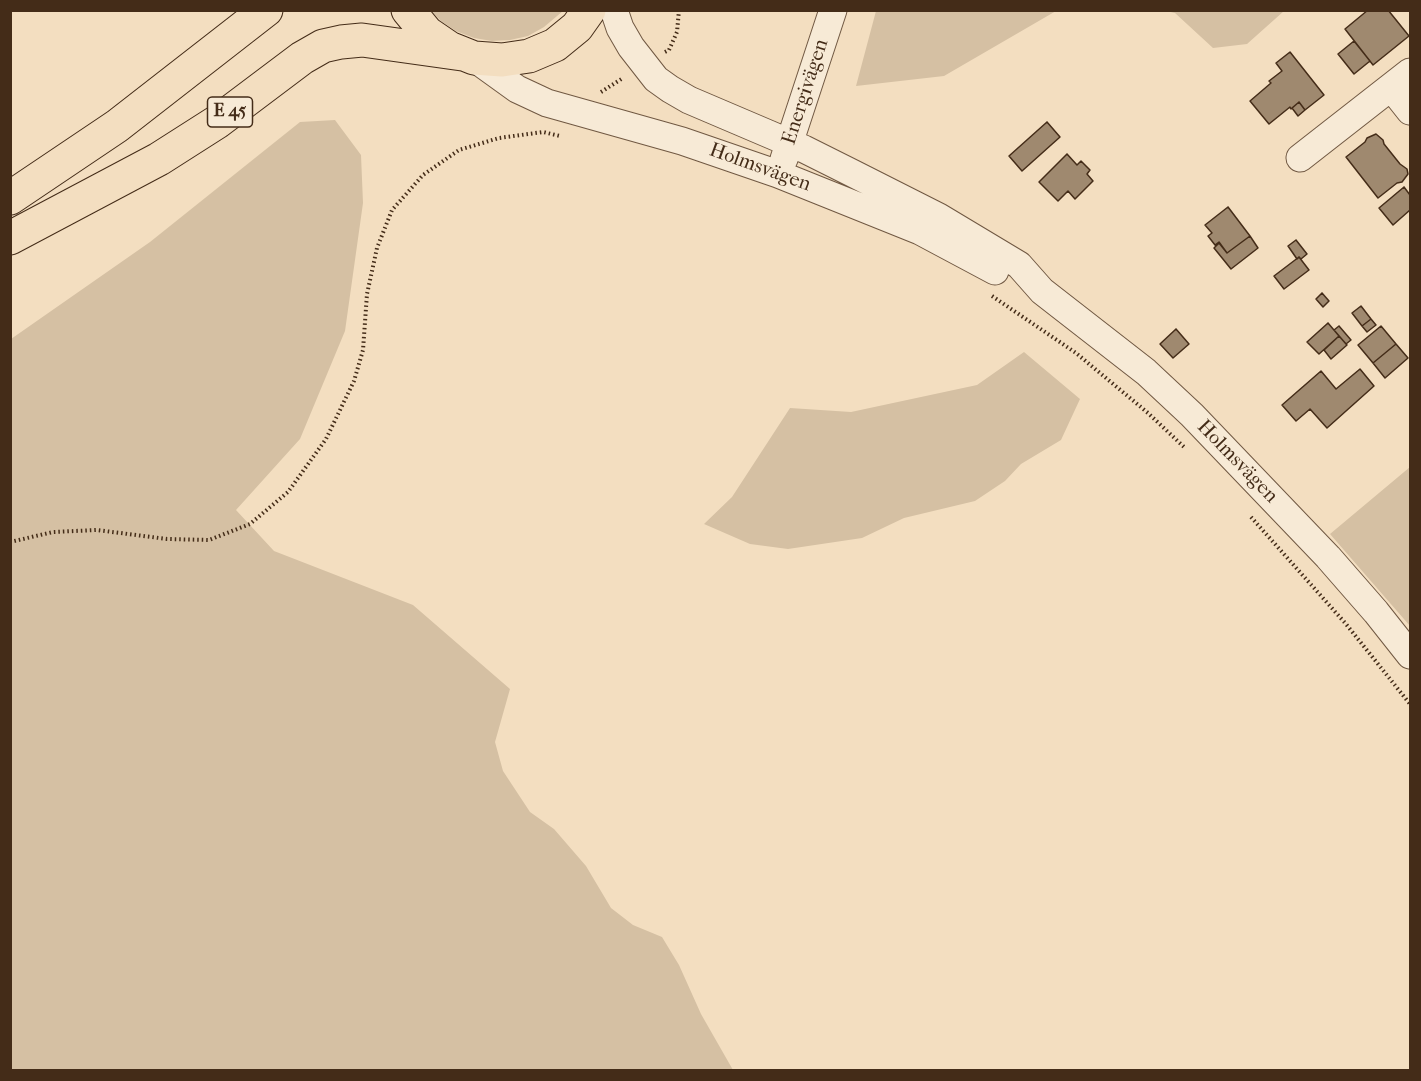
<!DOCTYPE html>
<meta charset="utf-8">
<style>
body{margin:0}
#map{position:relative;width:1421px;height:1081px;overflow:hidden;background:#f3dec0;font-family:"IM FELL French Canon",serif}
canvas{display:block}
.frame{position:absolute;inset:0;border:12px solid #442c18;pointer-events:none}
</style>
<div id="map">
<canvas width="1421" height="1081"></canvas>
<div class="frame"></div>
</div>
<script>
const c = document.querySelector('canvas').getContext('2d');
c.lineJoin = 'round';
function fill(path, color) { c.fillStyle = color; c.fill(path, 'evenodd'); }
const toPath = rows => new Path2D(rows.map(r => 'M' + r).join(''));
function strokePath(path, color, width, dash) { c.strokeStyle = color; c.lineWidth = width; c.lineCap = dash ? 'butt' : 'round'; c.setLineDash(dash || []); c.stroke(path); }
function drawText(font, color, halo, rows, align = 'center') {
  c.font = font + ' "IM FELL French Canon",serif'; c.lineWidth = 4.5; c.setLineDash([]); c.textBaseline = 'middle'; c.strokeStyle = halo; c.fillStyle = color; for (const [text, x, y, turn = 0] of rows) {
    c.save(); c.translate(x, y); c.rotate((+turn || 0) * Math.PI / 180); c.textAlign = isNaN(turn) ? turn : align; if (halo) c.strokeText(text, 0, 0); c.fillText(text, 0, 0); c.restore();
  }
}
fill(toPath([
 [431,11,563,11,544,27,528,36,510,40,492,41,474,38,456,31,441,21],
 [876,11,876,10,1056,11,944,76,856,86],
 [1166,11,1284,11,1247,44,1213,48,1175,13],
 [335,120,361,155,363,203,345,331,300,439,236,510,274,551,413,605,510,689,495,742,503,771,530,812,554,829,586,866,611,908,633,925,662,937,679,965,701,1014,733,1070,11,1070,11,339,150,242,300,122],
 [1024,352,1080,399,1061,440,1021,464,1005,481,975,501,904,518,862,538,788,549,750,544,704,524,732,497,790,408,851,412,977,385],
 [1410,467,1410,626,1330,534]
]), '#d5c0a3');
const building = toPath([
 [1368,10,1388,10,1409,36,1373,65,1345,29,1368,10],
 [1354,41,1370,61,1354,74,1338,54,1354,41],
 [1290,52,1324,95,1305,110,1299,102,1291,109,1290,107,1269,124,1250,101,1271,83,1269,81,1282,71,1276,63,1290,52],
 [1299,102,1305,110,1298,116,1292,108,1299,102],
 [1047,122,1060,137,1022,171,1009,156,1047,122],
 [1376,134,1383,140,1384,144,1400,164,1407,169,1408,174,1402,182,1397,183,1378,198,1346,157,1365,142,1367,138,1376,134],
 [1067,154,1077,165,1081,161,1090,170,1087,174,1093,181,1075,199,1068,191,1058,201,1039,182,1067,154],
 [1404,187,1410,195,1410,210,1393,225,1379,208,1404,187],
 [1228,207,1250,236,1227,253,1219,242,1215,245,1208,236,1212,233,1205,225,1228,207],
 [1250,236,1258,248,1231,269,1214,248,1219,243,1227,253,1250,236],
 [1296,240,1307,254,1301,259,1299,257,1297,259,1288,246,1296,240],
 [1299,257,1309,270,1284,289,1274,276,1299,257],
 [1322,293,1329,301,1323,307,1316,299,1322,293],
 [1361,306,1371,319,1362,326,1352,313,1361,306],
 [1371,319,1376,325,1367,332,1362,326,1371,319],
 [1328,323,1339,336,1319,354,1307,342,1328,323],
 [1339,326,1351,340,1346,344,1334,330,1339,326],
 [1381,326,1396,344,1373,363,1358,345,1381,326],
 [1176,329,1189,344,1173,358,1160,344,1176,329],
 [1339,336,1347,345,1331,359,1324,350,1339,336],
 [1396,344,1408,358,1385,378,1373,363,1396,344],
 [1360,369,1374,386,1327,428,1310,409,1296,421,1282,405,1321,371,1336,389,1360,369]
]);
fill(building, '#9f896f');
strokePath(building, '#442c18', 1.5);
const minor = toPath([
 [614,10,620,28,631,47,656,79,670,89,689,100,804,149,852,173,939,217,1019,265,1042,291,1146,372,1192,415,1328,557,1376,612,1410,655],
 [474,58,517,89,547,103,682,141,778,174,920,231,995,271],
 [1391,87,1410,111],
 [1300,158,1410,72],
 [784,159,833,10]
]);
const highway = toPath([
 [408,10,427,33,449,48,474,58,502,60,529,56,555,45,577,27,589,10],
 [10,198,117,126,266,10],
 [10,238,159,159,217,122,302,58,323,46,341,42,362,40,462,54]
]);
strokePath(minor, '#705842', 29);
strokePath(highway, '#442c18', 35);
strokePath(toPath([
 [665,52,669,50,677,32,679,10],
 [601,92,623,78],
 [992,296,1076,353,1148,413,1184,447],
 [1251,517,1346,624,1410,704],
 [10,542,53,532,97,530,167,539,209,540,250,524,288,492,326,439,354,381,363,350,367,294,377,248,392,210,423,175,459,150,499,138,543,132,560,136]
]), '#442c18', 4, [1.5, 3]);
strokePath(minor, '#f7ead6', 27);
strokePath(highway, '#f3dec0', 33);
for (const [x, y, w] of [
 [230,112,45]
]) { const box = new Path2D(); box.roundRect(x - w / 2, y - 15, w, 30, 4.5); c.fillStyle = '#f7ead6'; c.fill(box); strokePath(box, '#442c18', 1.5); }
drawText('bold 18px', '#442c18', null, [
 ["E 45",230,112]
]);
drawText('20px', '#442c18', '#f7ead6', [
 ["Energivägen",806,92,-72],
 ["Holmsvägen",760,168,20],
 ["Holmsvägen",1237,462,46]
]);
</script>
